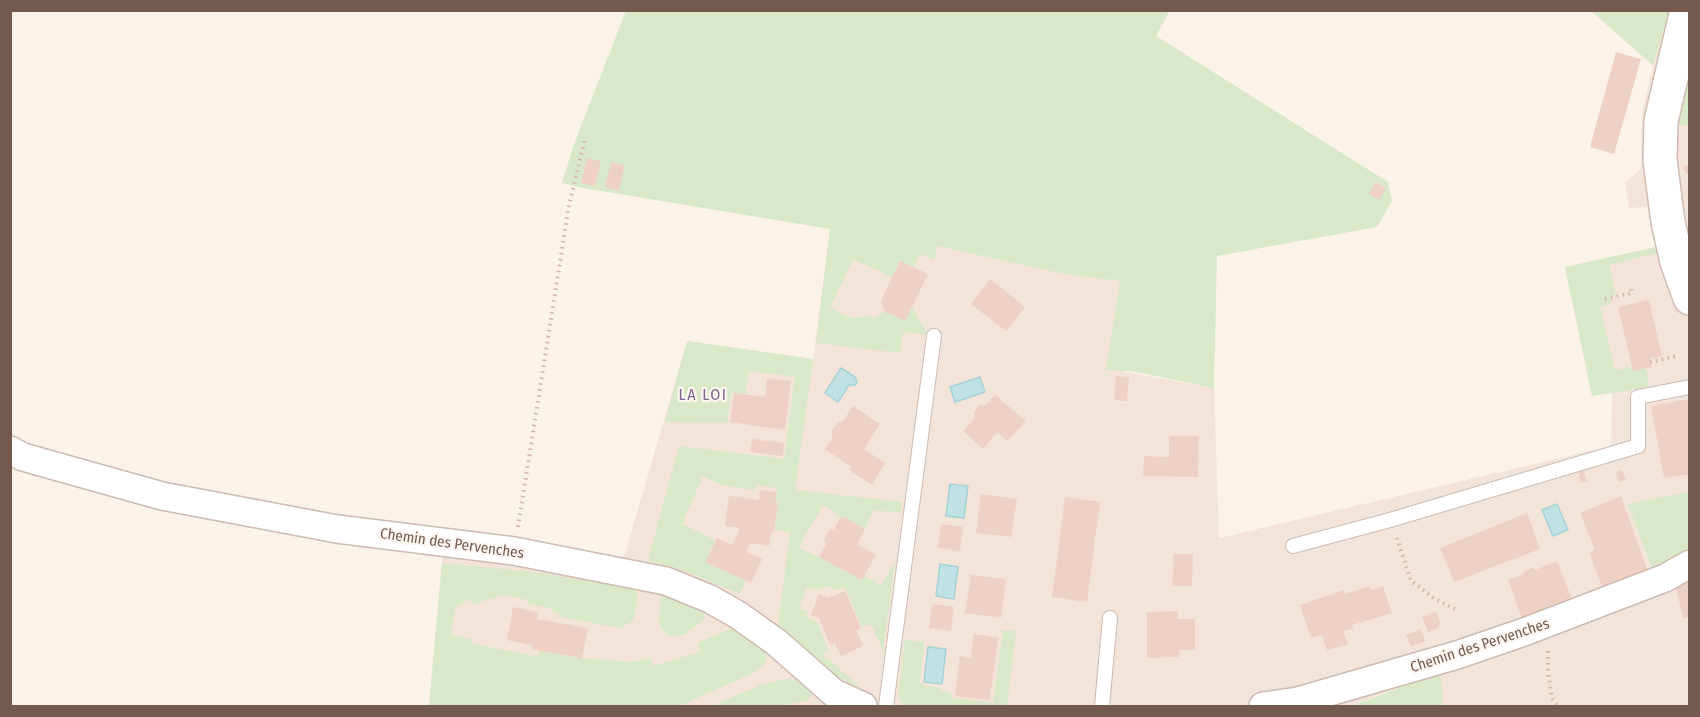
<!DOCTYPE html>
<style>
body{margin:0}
#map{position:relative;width:1700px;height:717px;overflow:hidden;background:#fbf3ea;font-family:"Fira Sans Condensed",sans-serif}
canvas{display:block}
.frame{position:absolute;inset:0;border:12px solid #74594f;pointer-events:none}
</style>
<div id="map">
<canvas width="1700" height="717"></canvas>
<div class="frame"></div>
</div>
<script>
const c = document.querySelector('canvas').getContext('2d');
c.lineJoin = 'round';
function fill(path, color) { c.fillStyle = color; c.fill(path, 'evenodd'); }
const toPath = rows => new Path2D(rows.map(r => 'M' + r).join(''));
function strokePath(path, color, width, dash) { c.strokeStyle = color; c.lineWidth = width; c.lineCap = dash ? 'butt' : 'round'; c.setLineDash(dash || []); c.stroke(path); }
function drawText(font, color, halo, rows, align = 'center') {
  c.font = font + ' "Fira Sans Condensed",sans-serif'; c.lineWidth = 4.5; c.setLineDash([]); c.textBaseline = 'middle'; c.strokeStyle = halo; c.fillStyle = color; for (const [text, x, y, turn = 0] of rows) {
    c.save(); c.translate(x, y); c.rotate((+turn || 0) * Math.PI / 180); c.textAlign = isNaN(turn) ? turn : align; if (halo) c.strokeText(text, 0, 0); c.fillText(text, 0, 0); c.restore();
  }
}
fill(toPath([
 [1591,11,1689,11,1689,706,1443,706,1440,672,1351,706,429,706,443,549,599,576,625,554,687,341,813,359,830,229,937,246,1064,274,1120,281,1125,372,1214,388,1219,538,1611,446,1612,393,1592,396,1565,267,1656,247,1647,207,1629,208,1625,182,1641,169,1642,113,1653,66]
]), '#f2e4d9');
fill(toPath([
 [1170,10,1156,36,1388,182,1392,201,1377,227,1217,256,1214,388,1131,371,1106,370,1120,281,1064,274,937,246,934,260,920,254,913,268,900,261,892,277,853,259,830,308,854,319,867,315,875,319,884,311,905,321,912,307,928,335,903,332,900,353,816,343,830,229,583,188,562,183,574,144,626,11],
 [1591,11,1669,11,1653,65],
 [1689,50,1689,124,1676,127],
 [1656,247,1657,253,1609,265,1616,295,1610,296,1611,304,1600,307,1615,370,1632,367,1646,368,1649,387,1592,396,1565,267],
 [687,341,813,359,795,490,902,502,900,513,873,510,865,529,845,517,840,519,833,511,823,505,798,548,819,557,861,580,864,576,881,585,895,562,883,651,871,624,862,627,845,587,838,590,827,586,816,590,807,587,799,608,807,612,806,617,817,622,829,651,822,654,862,688,831,675,778,625,790,532,775,530,778,502,775,502,777,488,756,485,755,490,722,485,703,476,682,524,715,540,706,562,746,580,740,594,687,572,648,560,679,446,784,459,795,377,749,371,745,394,731,393,727,423,665,422],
 [1689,492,1689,549,1653,570,1628,504],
 [442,563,542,573,597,583,599,576,630,582,638,596,633,621,620,628,561,617,550,608,528,604,528,600,503,595,474,604,467,599,455,609,451,635,471,639,471,643,538,657,540,651,582,658,631,662,651,658,653,666,700,652,698,643,734,627,763,649,767,658,764,664,753,673,679,706,429,706],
 [665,594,706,612,703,620,684,635,669,636,662,629,659,622,661,596],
 [1003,630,1016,631,1007,706,904,706,898,695,905,640,924,642,920,684,941,688,941,692,951,693,950,698,993,703],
 [1441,672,1443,706,1351,706,1381,695],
 [786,679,808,681,813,687,813,694,806,701,779,706,712,706,763,684]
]), '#d9e8c9');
const water = toPath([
 [841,368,855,377,857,382,855,385,849,385,838,402,825,393,841,368],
 [980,377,985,392,955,402,950,387,980,377],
 [950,484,968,486,964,518,946,516,950,484],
 [1557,504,1568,530,1553,536,1542,510,1557,504],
 [940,564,958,567,954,599,936,596,940,564],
 [928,647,946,649,942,684,924,682,928,647]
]);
fill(water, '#c0e2e4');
strokePath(water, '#a7d2d5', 1.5);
fill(toPath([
 [1616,52,1641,59,1614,154,1590,147],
 [587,158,601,161,595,186,581,183],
 [611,162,625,165,619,191,605,187],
 [1690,163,1690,178,1683,168],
 [1375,182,1386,188,1379,200,1369,194],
 [900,261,928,274,905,321,884,311,881,301],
 [990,279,1025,307,1006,331,971,304],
 [1649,300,1662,356,1649,359,1651,367,1633,371,1618,307],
 [1116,376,1129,377,1127,401,1114,400],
 [767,378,791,381,785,430,730,422,734,393,765,397],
 [995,395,1026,421,1007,441,997,432,983,449,963,431,975,418,974,412,980,405,986,405],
 [1690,399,1690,474,1664,478,1651,406],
 [853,406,880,424,864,449,885,463,872,485,849,470,851,467,825,449,833,438,831,432,838,422,843,421],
 [1169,436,1199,436,1198,477,1143,476,1144,456,1169,457],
 [752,439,784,443,783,456,750,452],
 [1622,470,1626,480,1619,482,1616,472],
 [1584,471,1587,481,1581,483,1578,472],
 [760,490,777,492,775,502,778,502,774,532,771,532,769,546,750,543,746,551,762,559,751,583,705,562,717,538,732,545,740,528,725,526,729,496,759,500],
 [981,494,1017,499,1011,537,976,533],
 [1621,496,1648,572,1603,589,1589,552,1595,550,1580,513],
 [1065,497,1100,502,1087,602,1052,597],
 [1527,513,1540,549,1454,582,1440,548],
 [845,517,865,529,857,544,876,555,862,580,819,557,826,544,824,539,829,531,834,529,840,519],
 [941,524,963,527,960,551,938,548],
 [1174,554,1193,554,1192,586,1172,586],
 [1557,561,1572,599,1522,618,1508,580,1524,574,1523,572,1534,567,1535,570],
 [971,575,1006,579,1001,618,965,613],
 [1690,579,1690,617,1683,618,1675,584],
 [1369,586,1371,590,1383,586,1392,613,1352,625,1353,629,1343,631,1348,644,1327,650,1322,635,1311,638,1300,605,1344,590,1345,594],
 [845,591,861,628,856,630,863,646,841,656,835,643,830,645,819,618,811,615,819,594,829,598],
 [932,604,954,607,951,631,929,628],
 [513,607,538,612,537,619,588,628,582,658,531,649,532,645,507,640],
 [1178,611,1178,619,1195,619,1195,650,1179,650,1179,657,1147,658,1147,612],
 [1436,611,1440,622,1438,628,1428,632,1422,617],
 [1421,629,1425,641,1411,647,1406,635],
 [974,634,998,638,990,700,955,696,960,656,971,658]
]), '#eed0c4');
const lane = toPath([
 [1293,546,1390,520,1638,446,1638,397,1690,387],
 [886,706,934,336],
 [1102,706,1110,618]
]);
const street = toPath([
 [10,450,23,457,162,496,337,529,514,551,666,581,710,599,738,615,776,642,834,693,863,706],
 [1263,706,1298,701,1457,655,1524,632,1665,578,1690,564]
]);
const secondary = toPath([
 [1687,10,1661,121,1660,160,1668,222,1677,262,1690,298]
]);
strokePath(lane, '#cdbab1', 16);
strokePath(street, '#cdbab1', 30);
strokePath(secondary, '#d1bcb1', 36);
strokePath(toPath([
 [1605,299,1632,293,1631,287],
 [1650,362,1677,356],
 [518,527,569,205,585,139],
 [1397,538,1411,581,1435,599,1455,609],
 [1548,651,1548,673,1552,698,1558,706]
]), '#d4b4a7', 4, [1.5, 4.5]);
strokePath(lane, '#fff', 14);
strokePath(street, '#fff', 27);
strokePath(secondary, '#fff', 33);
drawText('15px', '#74594f', '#fef7f1', [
 ["Chemin des Pervenches",452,544,8],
 ["Chemin des Pervenches",1480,646,-18]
]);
c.letterSpacing = '1.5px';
drawText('16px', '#7e678f', '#fef7f1', [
 ["LA LOI",703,396]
]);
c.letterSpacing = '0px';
</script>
